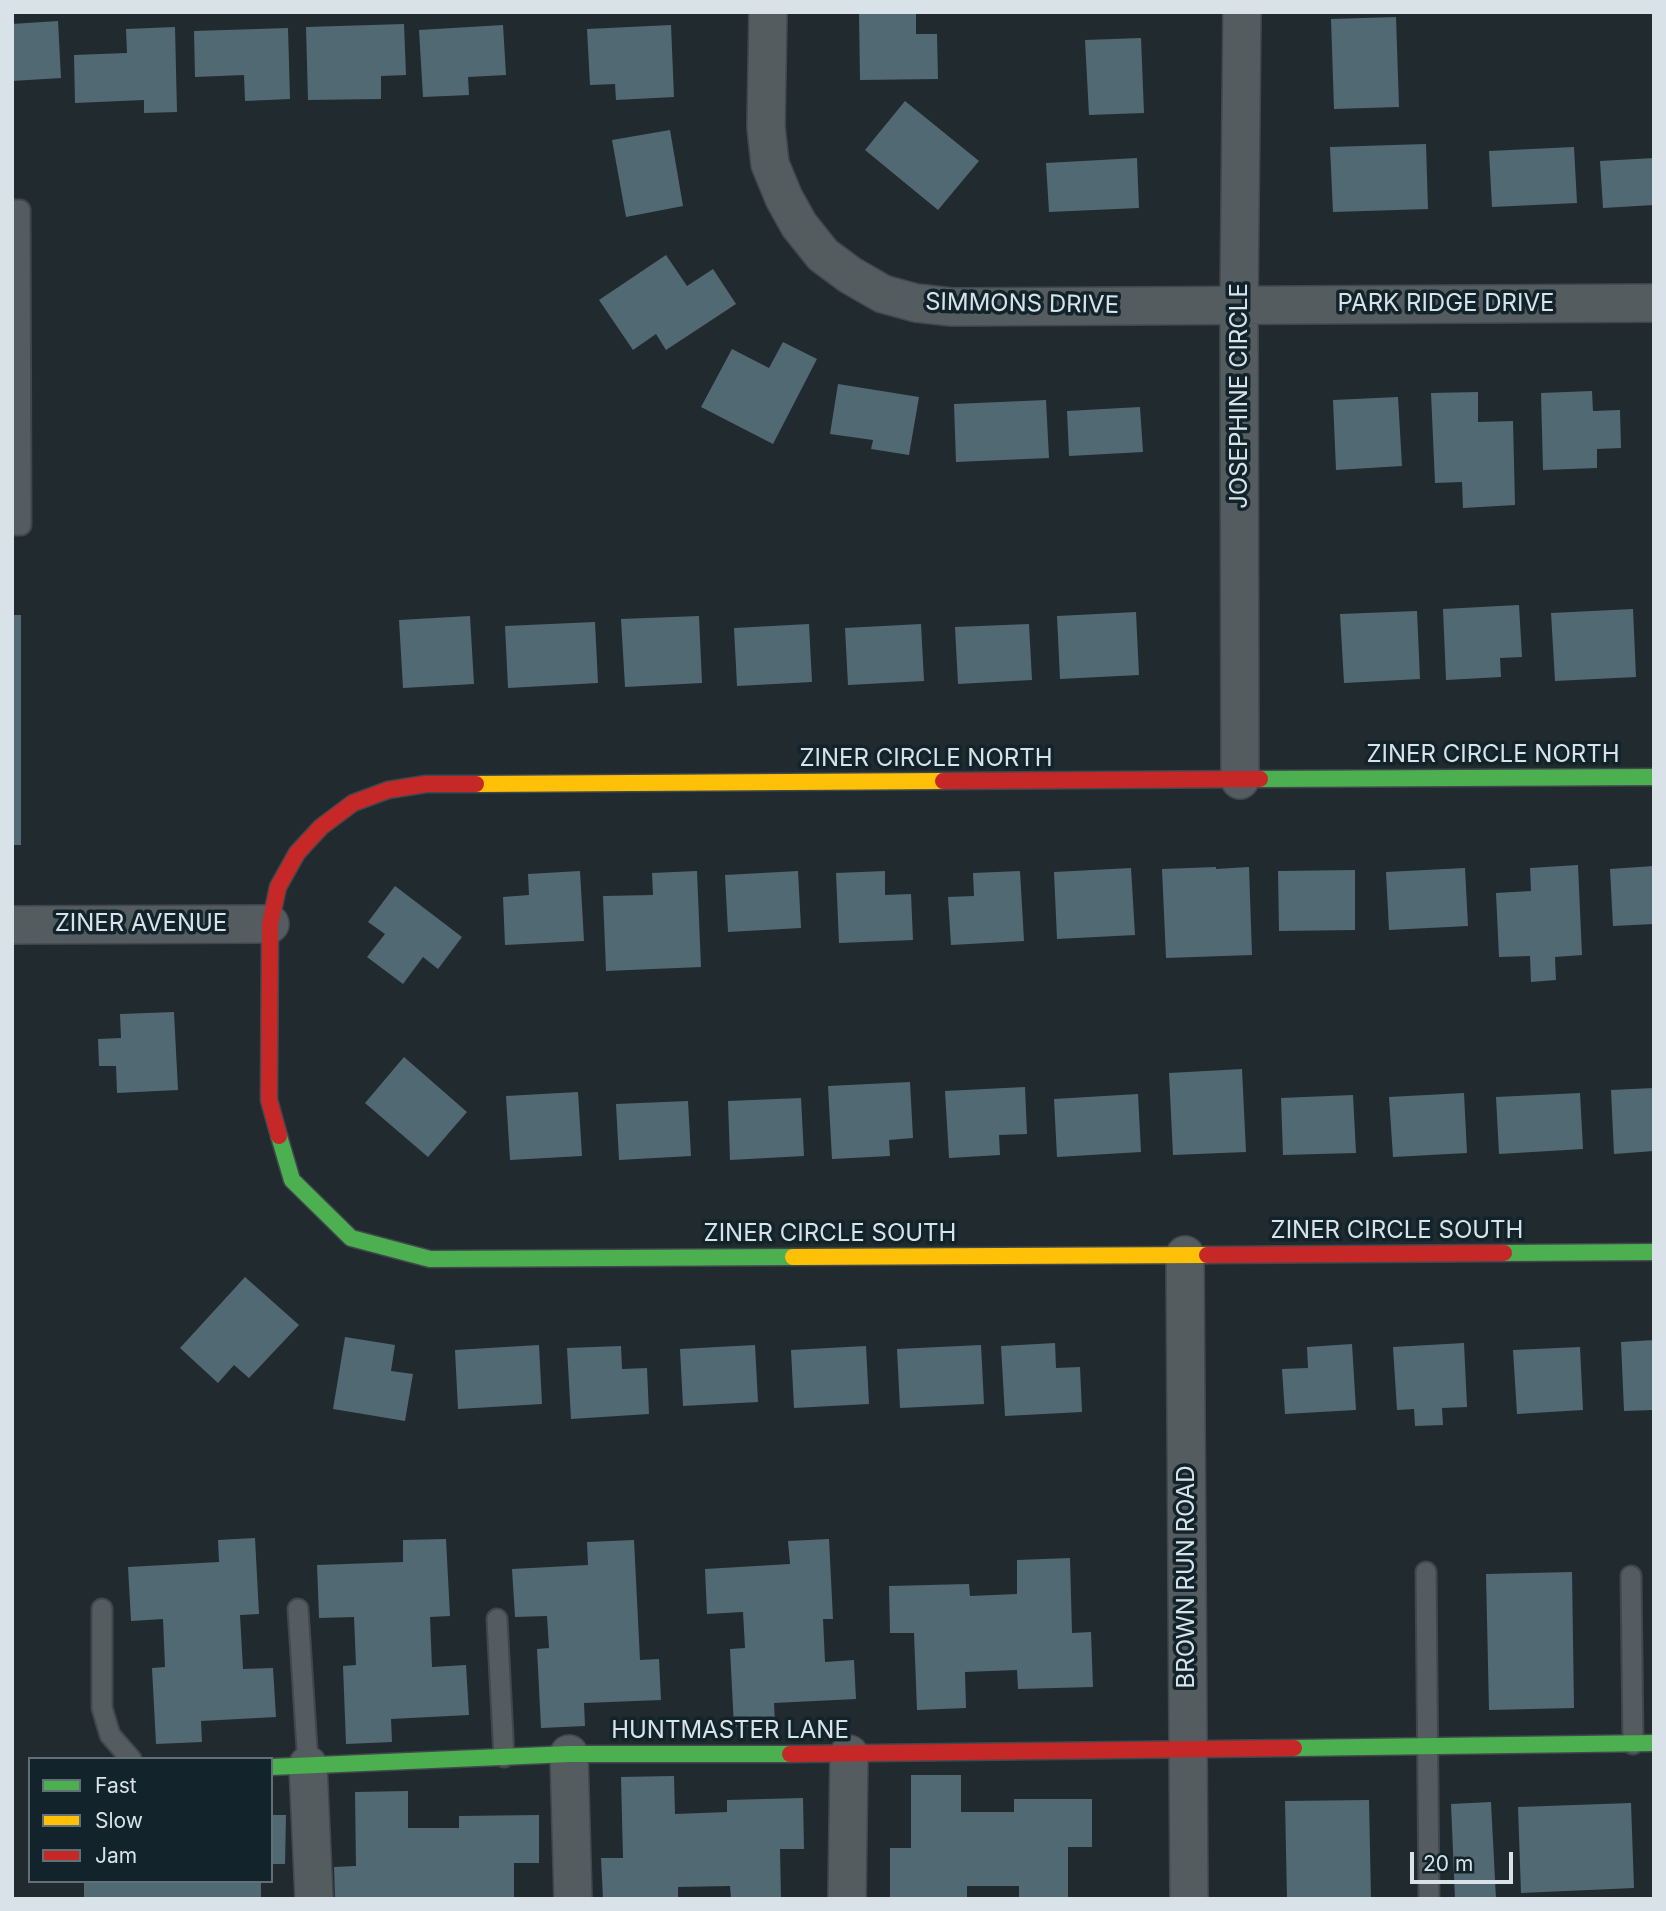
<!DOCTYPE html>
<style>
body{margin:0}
#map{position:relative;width:1666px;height:1911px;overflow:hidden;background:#212b2f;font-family:Inter,sans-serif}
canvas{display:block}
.frame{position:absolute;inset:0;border:14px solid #d8e2e8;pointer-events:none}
.legend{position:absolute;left:28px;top:1757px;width:245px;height:126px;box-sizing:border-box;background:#12232b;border:2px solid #616f77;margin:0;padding:9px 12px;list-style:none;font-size:21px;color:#d8e2e8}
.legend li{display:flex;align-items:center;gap:14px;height:35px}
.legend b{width:35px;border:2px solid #616f77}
.scale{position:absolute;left:1410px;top:1852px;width:103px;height:32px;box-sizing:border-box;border:4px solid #d8e2e8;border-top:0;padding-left:9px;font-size:21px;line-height:24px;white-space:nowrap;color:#d8e2e8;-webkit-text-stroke:5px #12232b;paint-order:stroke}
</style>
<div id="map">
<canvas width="1666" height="1911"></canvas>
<div class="frame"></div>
<ul class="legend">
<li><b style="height:9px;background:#4caf50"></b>Fast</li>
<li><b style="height:9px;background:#ffc107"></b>Slow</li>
<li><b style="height:9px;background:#c62828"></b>Jam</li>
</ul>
<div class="scale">20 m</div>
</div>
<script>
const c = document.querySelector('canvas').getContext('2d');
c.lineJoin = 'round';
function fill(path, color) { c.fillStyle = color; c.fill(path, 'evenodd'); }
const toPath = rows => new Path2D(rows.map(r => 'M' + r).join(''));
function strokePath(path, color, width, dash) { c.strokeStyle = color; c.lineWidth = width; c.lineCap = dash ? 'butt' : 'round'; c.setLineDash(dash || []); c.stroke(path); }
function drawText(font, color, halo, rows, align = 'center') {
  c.font = font + ' Inter,sans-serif'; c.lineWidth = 7; c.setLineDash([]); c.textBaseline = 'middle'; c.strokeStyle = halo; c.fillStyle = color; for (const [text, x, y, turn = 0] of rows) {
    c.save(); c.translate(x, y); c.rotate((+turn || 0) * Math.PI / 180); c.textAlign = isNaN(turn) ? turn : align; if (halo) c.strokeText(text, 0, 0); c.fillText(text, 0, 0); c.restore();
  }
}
fill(toPath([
 [859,12,916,12,916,34,937,34,938,79,860,80],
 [1396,17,1399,107,1334,109,1331,19],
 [58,21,61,78,12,81,12,24],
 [404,24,406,75,381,76,381,99,308,100,306,27],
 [503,25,506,75,468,77,469,95,423,97,419,30],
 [671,25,674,97,616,100,615,84,590,85,587,29],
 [175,27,177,112,144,113,144,100,75,103,74,55,127,53,126,29],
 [288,28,290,99,245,101,244,75,195,77,194,31],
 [1141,38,1144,113,1089,115,1085,40],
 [905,101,979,161,938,210,865,150],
 [670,130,683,206,626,217,612,140],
 [1426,144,1428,209,1333,212,1330,147],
 [1574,147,1577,203,1492,207,1489,151],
 [1137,158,1139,208,1049,212,1046,163],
 [1654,158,1654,205,1603,208,1600,161],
 [666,255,687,286,713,269,736,304,666,350,656,334,633,350,599,300],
 [783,342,817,359,773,444,701,407,732,349,769,368],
 [838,384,919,397,909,455,871,449,873,440,830,434],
 [1592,391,1593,411,1620,410,1621,448,1597,449,1597,468,1543,470,1541,393],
 [1478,392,1478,422,1513,421,1515,505,1463,508,1462,482,1435,483,1431,393],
 [1398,397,1402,466,1336,470,1333,400],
 [1046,400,1049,458,956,462,954,404],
 [1140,407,1143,452,1069,456,1067,411],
 [1519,605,1522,657,1500,658,1501,677,1446,680,1443,609],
 [1633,609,1636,677,1555,681,1551,613],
 [1417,611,1420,679,1344,683,1340,614],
 [1136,612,1139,675,1060,679,1057,616],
 [12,615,21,615,21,845,12,845],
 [470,616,474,684,403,688,399,620],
 [699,616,702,683,625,687,621,619],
 [595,622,598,683,508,688,505,626],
 [809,624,812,682,737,686,734,628],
 [921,624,924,681,848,685,845,628],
 [1029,624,1032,680,958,684,955,627],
 [1578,865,1582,955,1555,957,1556,980,1531,982,1530,956,1499,957,1496,893,1531,891,1530,868],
 [1654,866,1654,924,1613,926,1610,869],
 [1216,867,1216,869,1249,867,1252,955,1166,958,1162,869],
 [1131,868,1135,935,1057,939,1054,872],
 [1465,868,1468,926,1389,930,1386,872],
 [1355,870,1355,930,1279,931,1278,871],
 [580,871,584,941,505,945,503,897,529,895,528,874],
 [697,871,701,967,606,971,603,896,653,895,652,873],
 [798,871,801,928,728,932,725,875],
 [885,871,885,895,911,894,913,940,839,943,836,873],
 [1020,871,1024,941,951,945,948,897,974,896,973,873],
 [395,886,462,937,438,969,423,957,403,984,367,957,385,934,368,922],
 [174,1012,178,1090,117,1093,116,1066,99,1066,98,1039,121,1038,120,1014],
 [404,1057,467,1112,428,1157,365,1103],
 [1242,1069,1246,1152,1173,1155,1169,1073],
 [910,1082,913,1138,889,1140,890,1156,832,1159,828,1086],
 [1025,1087,1027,1134,999,1135,1000,1155,949,1158,945,1091],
 [1654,1088,1654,1151,1614,1154,1611,1090],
 [578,1092,582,1156,510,1160,506,1096],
 [1464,1093,1467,1153,1393,1157,1389,1097],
 [1580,1093,1583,1149,1499,1154,1496,1097],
 [1138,1094,1141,1152,1057,1157,1054,1099],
 [1353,1095,1356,1153,1283,1155,1281,1098],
 [801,1098,804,1156,730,1160,728,1101],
 [688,1101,691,1156,619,1160,616,1104],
 [245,1277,299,1325,249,1378,234,1365,218,1383,180,1348],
 [345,1337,395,1345,391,1371,413,1374,405,1421,333,1409],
 [1654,1340,1654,1410,1624,1411,1621,1342],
 [1055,1343,1056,1368,1080,1367,1082,1412,1005,1416,1001,1346],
 [1464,1343,1467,1407,1442,1408,1443,1425,1415,1426,1414,1409,1397,1410,1393,1347],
 [1352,1344,1356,1410,1285,1414,1282,1369,1308,1368,1307,1347],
 [539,1345,542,1404,458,1409,455,1350],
 [755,1345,758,1402,683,1406,680,1349],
 [981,1345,984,1404,900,1408,897,1349],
 [621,1346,622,1369,647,1368,649,1414,571,1419,567,1348],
 [866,1346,869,1404,794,1408,791,1350],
 [1580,1347,1583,1410,1517,1414,1513,1350],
 [255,1538,259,1614,240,1615,243,1669,273,1668,276,1717,201,1721,202,1742,156,1744,152,1668,165,1667,163,1619,131,1621,128,1567,219,1562,218,1540],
 [446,1539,450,1616,430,1617,432,1667,466,1665,469,1715,391,1719,392,1742,346,1744,343,1666,356,1665,354,1617,319,1618,317,1565,403,1562,403,1540],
 [829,1539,833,1619,823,1619,825,1662,854,1660,856,1699,774,1703,775,1725,734,1727,730,1649,745,1648,743,1612,707,1614,705,1569,790,1564,788,1541],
 [634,1540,640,1660,659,1659,661,1700,584,1703,585,1726,541,1728,537,1649,549,1648,547,1616,515,1617,512,1569,588,1565,587,1542],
 [1070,1558,1072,1633,1091,1632,1093,1687,1018,1689,1017,1670,965,1672,966,1708,917,1710,914,1633,890,1633,889,1586,969,1584,970,1596,1017,1594,1017,1560],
 [1572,1572,1574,1708,1489,1710,1486,1574],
 [911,1775,961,1775,961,1812,1014,1812,1014,1799,1092,1799,1092,1847,1068,1847,1068,1899,1019,1899,1019,1886,967,1886,967,1899,890,1899,890,1848,911,1848],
 [674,1776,675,1814,727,1812,727,1800,803,1798,804,1849,780,1849,781,1899,731,1899,730,1886,678,1887,678,1899,603,1899,601,1858,623,1858,621,1777],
 [408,1791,408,1828,459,1828,459,1816,539,1815,539,1863,514,1863,514,1899,335,1899,334,1867,356,1866,355,1792],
 [1369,1800,1371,1899,1287,1899,1285,1801],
 [1491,1802,1496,1899,1455,1899,1451,1804],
 [1631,1803,1634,1888,1521,1893,1518,1807],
 [271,1815,286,1815,285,1864,271,1864],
 [84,1881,261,1881,261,1899,84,1899]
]), '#516973');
const lane = toPath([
 [12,210,20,210,21,525,12,525],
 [1426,1572,1429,1899],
 [1631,1576,1633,1744],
 [102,1609,102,1708,110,1735,131,1759],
 [298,1609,308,1765],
 [497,1619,504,1757]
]);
const street = toPath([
 [768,12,766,127,770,164,784,198,799,225,823,255,850,275,883,294,916,303,952,307,1654,303],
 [1240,780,1239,305,1242,12],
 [12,925,270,924],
 [1185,1255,1189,1899],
 [569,1754,573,1899],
 [308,1765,314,1899],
 [847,1899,849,1754]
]);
const fast = toPath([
 [1260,779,1654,777],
 [279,1136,292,1180,351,1238,430,1259,793,1257],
 [1504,1253,1654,1252],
 [1294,1748,1654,1743],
 [271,1767,569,1754,790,1754]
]);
const slow = toPath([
 [476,784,943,781],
 [793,1257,1207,1255]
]);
const jam = toPath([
 [943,781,1260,779],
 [279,1136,269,1100,270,924,278,887,297,853,321,827,353,803,388,790,426,784,476,784],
 [1207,1255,1504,1253],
 [790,1754,1294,1748]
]);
strokePath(lane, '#40484d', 23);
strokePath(street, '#40484d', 40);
strokePath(fast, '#40484d', 19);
strokePath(slow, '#40484d', 19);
strokePath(jam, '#40484d', 19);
strokePath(lane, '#555c60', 19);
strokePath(street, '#555c60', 37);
strokePath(fast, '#4caf50', 16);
strokePath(slow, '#ffc107', 16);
strokePath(jam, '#c62828', 16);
drawText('24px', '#d8e2e8', '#12232b', [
 ["SIMMONS DRIVE",1022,304,1],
 ["PARK RIDGE DRIVE",1446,304],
 ["JOSEPHINE CIRCLE",1240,396,-90],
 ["ZINER CIRCLE NORTH",1493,755],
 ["ZINER CIRCLE NORTH",926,759],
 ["ZINER AVENUE",141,924],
 ["ZINER CIRCLE SOUTH",1397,1231],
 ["ZINER CIRCLE SOUTH",830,1234],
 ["BROWN RUN ROAD",1187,1577,-90],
 ["HUNTMASTER LANE",730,1731]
]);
</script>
